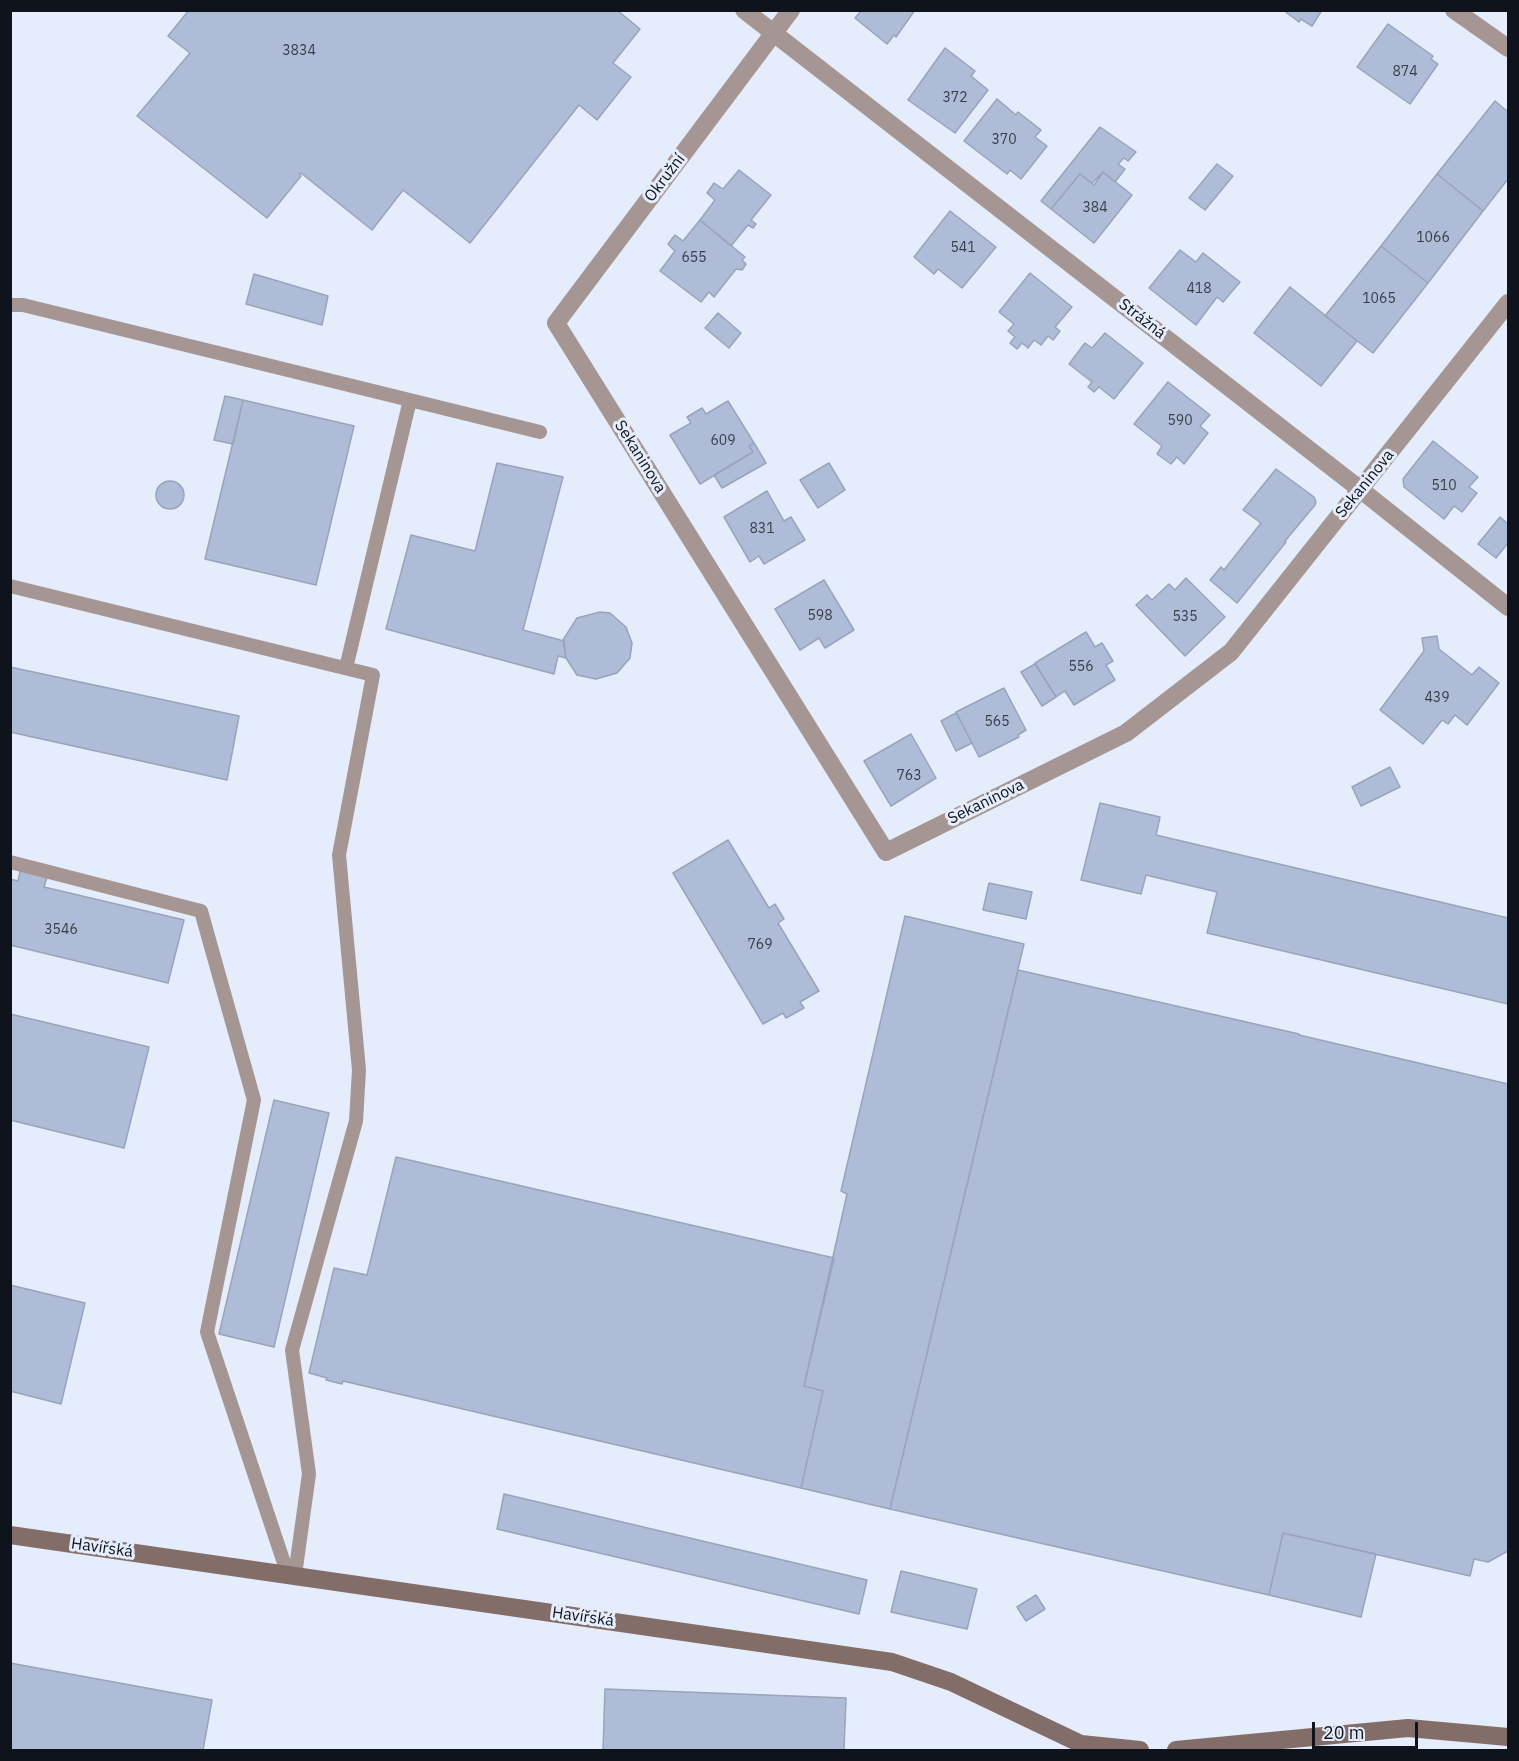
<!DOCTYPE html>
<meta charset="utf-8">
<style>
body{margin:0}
#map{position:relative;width:1519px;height:1761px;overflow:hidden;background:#e5ecfb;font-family:"IBM Plex Sans",sans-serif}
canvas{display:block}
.frame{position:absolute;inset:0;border:12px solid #0f131b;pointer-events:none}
.scale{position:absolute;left:1312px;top:1722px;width:106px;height:27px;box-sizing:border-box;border:3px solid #0f131b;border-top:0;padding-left:8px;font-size:18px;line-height:21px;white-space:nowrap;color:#0f131b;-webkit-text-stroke:4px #e5ecfb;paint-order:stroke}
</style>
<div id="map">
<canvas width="1519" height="1761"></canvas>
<div class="frame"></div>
<div class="scale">20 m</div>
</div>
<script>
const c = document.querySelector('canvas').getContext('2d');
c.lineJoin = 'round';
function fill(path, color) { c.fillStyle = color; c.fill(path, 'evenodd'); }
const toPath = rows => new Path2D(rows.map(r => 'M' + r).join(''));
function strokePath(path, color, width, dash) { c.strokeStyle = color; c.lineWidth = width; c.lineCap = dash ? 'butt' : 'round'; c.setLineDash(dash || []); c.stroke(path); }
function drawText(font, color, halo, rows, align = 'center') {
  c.font = font + ' "IBM Plex Sans",sans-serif'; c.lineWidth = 6; c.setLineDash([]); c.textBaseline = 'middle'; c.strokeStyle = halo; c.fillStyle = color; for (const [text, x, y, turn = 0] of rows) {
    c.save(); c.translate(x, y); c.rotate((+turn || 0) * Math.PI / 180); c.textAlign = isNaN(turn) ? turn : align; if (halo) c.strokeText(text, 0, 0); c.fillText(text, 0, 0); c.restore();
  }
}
const building = toPath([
 [189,10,617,10,640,29,613,63,631,77,597,120,579,105,470,243,403,190,372,230,301,173,299,174,301,176,267,218,137,116,190,53,168,36,189,10],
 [862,10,915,10,896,37,894,35,887,44,855,18,862,10],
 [1283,10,1322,10,1312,26,1301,19,1299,22,1283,10],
 [1388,24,1433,56,1431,59,1438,64,1410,104,1357,67,1388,24],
 [945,48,975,71,971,76,988,90,955,133,908,100,945,48],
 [997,99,1016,115,1018,112,1041,130,1035,137,1047,146,1021,179,1010,170,1007,174,964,141,997,99],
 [1495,101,1508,112,1508,179,1483,211,1437,174,1495,101],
 [1100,127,1136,152,1128,161,1124,158,1118,164,1125,169,1115,182,1103,172,1092,183,1080,174,1051,209,1041,201,1100,127],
 [1217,164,1233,176,1205,210,1189,198,1217,164],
 [739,170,771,195,751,220,756,224,753,228,748,225,731,246,700,220,715,200,707,193,714,183,723,189,739,170],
 [1103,172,1132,195,1094,243,1051,209,1080,174,1094,185,1103,172],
 [1437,174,1483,211,1428,283,1381,246,1437,174],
 [950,211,996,247,962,288,938,269,934,274,914,257,950,211],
 [700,220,745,257,742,260,746,264,742,270,736,269,714,297,709,292,701,302,660,271,675,251,668,244,675,235,683,241,700,220],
 [1381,246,1428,283,1373,353,1325,316,1381,246],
 [1180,250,1196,262,1203,253,1240,282,1223,302,1217,297,1196,325,1149,288,1180,250],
 [1030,273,1072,307,1055,327,1060,331,1053,340,1048,336,1041,345,1034,340,1028,348,1022,343,1017,349,1010,343,1015,337,1008,331,1014,324,999,312,1030,273],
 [254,274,328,296,322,325,246,304,254,274],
 [1290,287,1357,341,1321,386,1254,333,1290,287],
 [718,313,741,333,729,348,705,328,718,313],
 [1105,333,1143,363,1114,399,1099,387,1094,392,1088,387,1092,382,1069,364,1085,343,1092,348,1105,333],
 [1168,382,1210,415,1200,426,1208,433,1184,464,1177,457,1171,464,1157,454,1162,446,1134,424,1168,382],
 [225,396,243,400,233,444,214,440,225,396],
 [243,400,354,426,316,585,205,559,243,400],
 [728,401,754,443,749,446,753,452,700,484,670,435,691,423,687,417,702,408,706,414,728,401],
 [1433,441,1478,477,1469,487,1477,493,1462,512,1454,506,1444,519,1404,487,1403,479,1433,441],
 [754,443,766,463,722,488,714,475,753,452,749,446,754,443],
 [497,463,563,477,523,630,564,641,566,658,558,656,554,674,386,629,411,535,475,551,497,463],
 [829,463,845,490,818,508,800,480,829,463],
 [1276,469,1314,497,1316,502,1315,505,1285,541,1286,542,1237,603,1210,580,1221,567,1224,570,1261,523,1243,510,1276,469],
 '156 495a14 14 0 1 1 28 0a14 14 0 1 1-28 0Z',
 [767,491,784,521,791,517,805,540,764,564,759,556,750,562,724,517,767,491],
 [1500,517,1508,524,1508,543,1496,558,1478,544,1500,517],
 [1186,578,1225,617,1185,656,1136,605,1147,595,1152,600,1169,584,1175,590,1186,578],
 [824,580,854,630,825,648,819,638,800,650,775,609,824,580],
 [600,612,610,613,626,627,632,643,630,658,617,673,596,679,577,675,566,658,563,640,577,618,600,612],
 [1086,632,1095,647,1102,643,1113,661,1106,665,1115,680,1074,705,1065,691,1056,697,1035,663,1086,632],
 [1437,636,1439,649,1472,675,1479,667,1499,683,1467,725,1455,715,1448,724,1442,720,1423,744,1380,710,1424,651,1422,638,1437,636],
 [1035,664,1056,697,1042,706,1021,672,1035,664],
 [10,667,239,716,227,780,10,732,10,667],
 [1004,688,1026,730,1018,735,1019,737,979,757,956,712,1004,688],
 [956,713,972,743,956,751,941,721,956,713],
 [911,734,936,778,891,806,864,761,911,734],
 [1390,767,1400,787,1361,806,1352,787,1390,767],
 [1100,803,1160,817,1156,835,1508,918,1508,1004,1207,933,1217,892,1146,875,1141,894,1081,880,1100,803],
 [728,840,769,908,775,904,784,919,778,923,819,991,800,1002,804,1008,786,1018,783,1013,763,1024,673,873,728,840],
 [21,867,48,874,44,887,184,920,168,983,10,945,10,879,18,881,21,867],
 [989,883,1032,892,1026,919,983,910,989,883],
 [905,916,1024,944,890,1509,801,1488,823,1391,804,1386,847,1194,841,1191,905,916],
 [1018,970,1299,1034,1299,1035,1508,1084,1508,1551,1488,1562,1474,1559,1470,1576,1283,1533,1269,1595,890,1509,1018,970],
 [10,1014,149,1047,124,1148,10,1120,10,1014],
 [274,1100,329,1113,274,1347,219,1334,274,1100],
 [396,1157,834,1258,804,1386,823,1391,801,1488,343,1381,342,1384,326,1380,327,1378,309,1373,334,1268,367,1275,396,1157],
 [10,1285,85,1303,61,1404,10,1391,10,1285],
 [504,1494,867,1580,859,1614,497,1529,504,1494],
 [1283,1533,1376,1554,1361,1617,1269,1595,1283,1533],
 [901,1571,977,1589,967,1629,891,1612,901,1571],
 [1036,1595,1045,1609,1026,1621,1017,1607,1036,1595],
 [10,1663,212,1700,203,1750,10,1750,10,1663],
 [605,1689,846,1698,844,1750,603,1750,605,1689]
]);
fill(building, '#afbcd7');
strokePath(building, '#98a4bb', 1.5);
strokePath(toPath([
 [10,305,23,305,540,432],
 [10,586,373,675,339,855,359,1070,356,1121,292,1350,309,1474,295,1575],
 [346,668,410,400],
 [10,862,201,911,254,1100,207,1332,288,1575]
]), '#a59693', 14);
strokePath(toPath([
 [744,10,1361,490,1508,607],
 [791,10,556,323,886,852,1126,733,1231,652,1508,303],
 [1454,10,1508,48]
]), '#a59693', 18);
strokePath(toPath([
 [10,1535,892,1662,951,1682,1081,1744,1140,1750],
 [1176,1750,1408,1728,1508,1737]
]), '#836d69', 18);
drawText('14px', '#373d4a', null, [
 ["3834",299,51],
 ["874",1405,72],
 ["372",955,98],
 ["370",1004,140],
 ["384",1095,208],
 ["1066",1433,238],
 ["541",963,248],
 ["655",694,258],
 ["418",1199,289],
 ["1065",1379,299],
 ["590",1180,421],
 ["609",723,441],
 ["510",1444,486],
 ["831",762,529],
 ["598",820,616],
 ["535",1185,617],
 ["556",1081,667],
 ["439",1437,698],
 ["565",997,722],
 ["763",909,776],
 ["3546",61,930],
 ["769",760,945]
]);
drawText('16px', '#0f131b', '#e5ecfb', [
 ["Okružní",665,178,-53],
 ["Strážná",1142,319,38],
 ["Sekaninova",640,457,58],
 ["Sekaninova",1365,484,-51],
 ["Sekaninova",986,802,-26],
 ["Havířská",102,1548,8],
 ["Havířská",583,1617,8]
]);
</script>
